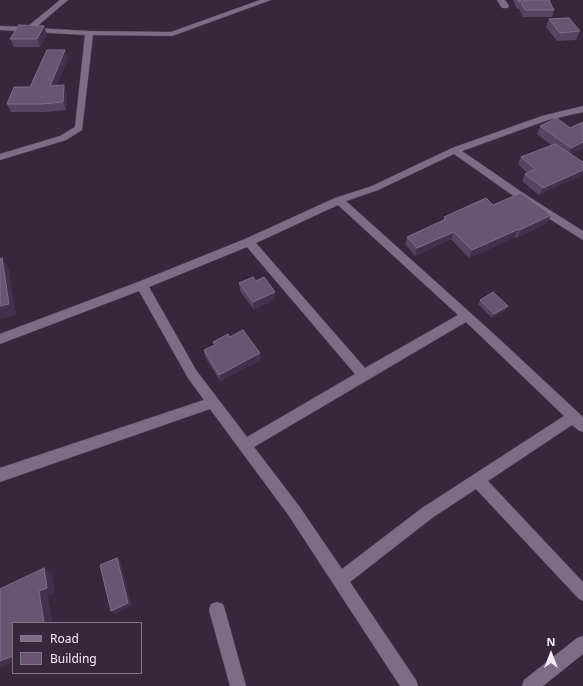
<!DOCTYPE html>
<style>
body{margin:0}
#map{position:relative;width:583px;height:686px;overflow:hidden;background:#36273d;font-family:"Noto Sans",sans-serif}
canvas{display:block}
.legend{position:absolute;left:12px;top:622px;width:130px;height:52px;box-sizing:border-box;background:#36273d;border:1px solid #827588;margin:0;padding:5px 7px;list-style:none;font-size:12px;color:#f5ebf9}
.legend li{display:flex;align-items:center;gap:8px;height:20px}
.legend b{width:20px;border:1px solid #827588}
.north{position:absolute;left:531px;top:634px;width:40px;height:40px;-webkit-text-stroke:3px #36273d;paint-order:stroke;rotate:0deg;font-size:11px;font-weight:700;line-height:16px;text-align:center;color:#f5ebf9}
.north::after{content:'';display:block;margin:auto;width:14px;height:18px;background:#f5ebf9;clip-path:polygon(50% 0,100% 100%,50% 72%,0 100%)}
</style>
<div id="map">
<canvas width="583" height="686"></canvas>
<ul class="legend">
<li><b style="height:5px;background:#7d6c85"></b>Road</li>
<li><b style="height:11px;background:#695572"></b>Building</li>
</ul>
<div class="north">N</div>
</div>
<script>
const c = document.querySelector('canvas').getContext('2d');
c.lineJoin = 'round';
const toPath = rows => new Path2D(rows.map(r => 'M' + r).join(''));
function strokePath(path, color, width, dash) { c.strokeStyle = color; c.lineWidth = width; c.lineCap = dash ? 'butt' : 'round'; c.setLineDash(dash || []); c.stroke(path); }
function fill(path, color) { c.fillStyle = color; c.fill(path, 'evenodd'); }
const street = toPath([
 [60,0,68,0,35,28,89,31,171,32,260,0,271,0,172,36,93,35,82,130,66,140,0,160,0,154,60,136,75,127,85,35,0,30,0,26,27,27,60,0],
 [497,0,505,0,509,6,508,8,502,8,497,0],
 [583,106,583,112,548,120,462,151,526,195,583,231,583,240,518,199,454,154,378,190,346,201,495,335,583,417,583,432,578,430,572,425,488,481,583,582,583,601,578,598,476,489,432,518,350,582,416,680,418,686,400,686,289,516,210,409,0,482,0,468,204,400,188,378,139,291,0,344,0,334,138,282,245,239,335,198,372,186,452,148,542,116,583,106],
 [338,205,458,315,365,368,256,243,338,205],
 [247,247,355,374,247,437,196,370,149,287,247,247],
 [466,322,564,416,422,508,342,569,299,506,254,447,466,322],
 [217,602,223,604,225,610,246,686,230,686,209,610,211,604,217,602],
 [583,636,583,654,543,686,522,686,524,680,577,638,583,636]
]);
strokePath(street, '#514556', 1);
fill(street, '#7d6c85');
fill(toPath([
 [513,0,549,0,554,10,552,17,523,17,519,9,517,9],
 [549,19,580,31,576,40,557,41,546,27],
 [47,34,40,47,14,47,10,39],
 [68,58,57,85,67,93,66,110,45,112,11,112,7,104,30,87],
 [540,126,570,128,571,154,539,195,522,181,525,174,527,173,518,164,521,157,551,145,537,134],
 [493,205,547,223,517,238,515,237,469,258,451,239,415,256,405,244,407,237,443,221,444,217],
 [256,281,275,292,275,299,254,310,240,291,239,283],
 [480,300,506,310,492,318,478,304],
 [230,337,261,360,220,381,205,357,204,350,214,345,213,342]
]), '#584361');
fill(toPath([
 [44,26,47,34,40,47,37,39],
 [65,50,68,58,54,94,50,86],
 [64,85,67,93,66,110,63,102],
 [583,142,583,149,567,156,571,148],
 [583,170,583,175,539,195,543,188],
 [551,215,547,223,517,238,520,230],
 [519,229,515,237,469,258,472,250],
 [454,232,451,239,415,256,417,248],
 [2,258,9,269,16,315,0,319],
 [275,292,275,299,254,310,253,302],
 [508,306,506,310,492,318,494,314],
 [260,353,261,360,220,381,219,375],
 [117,558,121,562,132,606,115,614,111,611],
 [44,568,52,573,55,593,48,596,53,623,44,623,39,591],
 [13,656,13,662,0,668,0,661]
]), '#43304c');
const building = toPath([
 [518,0,549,0,554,10,525,10,521,2,519,2,518,0],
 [569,18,580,31,560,33,549,19,569,18],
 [19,25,44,26,37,39,10,39,19,25],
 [47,50,65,50,50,86,64,85,63,102,42,104,7,104,14,87,30,87,47,50],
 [557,118,570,128,583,122,583,142,571,148,540,126,557,118],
 [555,144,583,162,583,170,543,188,525,174,535,169,521,157,555,144],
 [521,193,551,215,520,230,519,229,472,250,454,232,417,248,407,237,446,219,444,217,486,198,493,205,521,193],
 [2,258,9,304,0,306,0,259,2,258],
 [253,277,256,281,264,277,275,292,253,302,239,283,253,277],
 [493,292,508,306,494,314,480,300,493,292],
 [243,330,260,353,219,375,204,350,215,345,213,342,228,334,230,337,243,330],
 [117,558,128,603,111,611,100,565,117,558],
 [44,568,47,588,39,591,44,623,13,623,13,656,0,661,0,589,44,568]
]);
fill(building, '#695572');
strokePath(building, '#7f6c87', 1);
</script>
